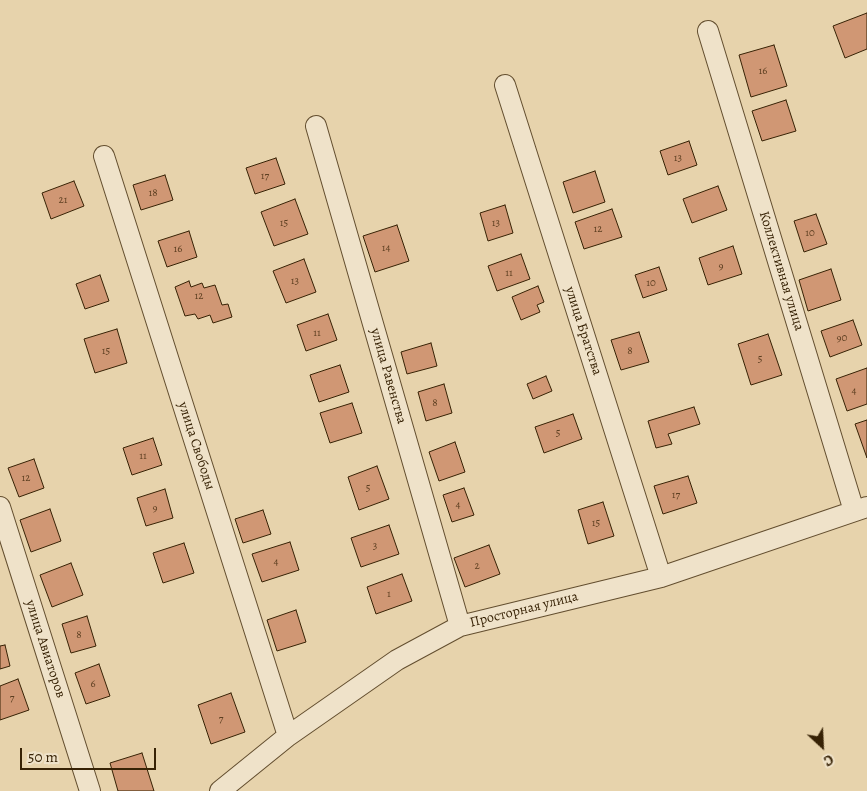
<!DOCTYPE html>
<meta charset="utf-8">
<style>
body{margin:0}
#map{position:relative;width:867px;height:791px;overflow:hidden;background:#e7d3ac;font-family:Alegreya,serif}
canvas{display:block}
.north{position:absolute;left:797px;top:721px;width:50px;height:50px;-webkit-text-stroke:4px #efe2c9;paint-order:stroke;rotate:155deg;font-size:14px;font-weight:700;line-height:20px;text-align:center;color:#372205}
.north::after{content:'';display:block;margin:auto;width:18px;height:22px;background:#372205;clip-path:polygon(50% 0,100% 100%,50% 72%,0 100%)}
.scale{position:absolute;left:20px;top:748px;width:136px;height:22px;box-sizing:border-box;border:2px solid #372205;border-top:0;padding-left:6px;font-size:15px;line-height:18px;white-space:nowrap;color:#372205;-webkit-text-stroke:4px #efe2c9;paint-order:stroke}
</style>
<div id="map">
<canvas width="867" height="791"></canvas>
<div class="north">С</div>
<div class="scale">50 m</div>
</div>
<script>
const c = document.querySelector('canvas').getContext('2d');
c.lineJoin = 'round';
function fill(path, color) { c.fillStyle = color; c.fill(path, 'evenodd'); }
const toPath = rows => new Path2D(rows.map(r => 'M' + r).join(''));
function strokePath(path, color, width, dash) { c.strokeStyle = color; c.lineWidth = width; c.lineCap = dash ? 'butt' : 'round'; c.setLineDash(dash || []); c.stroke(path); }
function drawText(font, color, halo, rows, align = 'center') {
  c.font = font + ' Alegreya,serif'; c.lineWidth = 4; c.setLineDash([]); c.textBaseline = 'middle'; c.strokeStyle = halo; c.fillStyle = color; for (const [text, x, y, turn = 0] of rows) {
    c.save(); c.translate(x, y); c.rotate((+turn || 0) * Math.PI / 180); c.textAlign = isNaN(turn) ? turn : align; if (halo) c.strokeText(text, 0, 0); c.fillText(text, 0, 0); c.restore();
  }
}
const building = toPath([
 [867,13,867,49,845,58,833,26,867,13],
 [774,45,787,86,751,97,739,55,774,45],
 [786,100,796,131,762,141,752,111,786,100],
 [689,141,697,165,668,175,660,151,689,141],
 [276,158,285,184,255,194,246,168,276,158],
 [595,171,605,202,573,213,563,182,595,171],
 [165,175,173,200,141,210,133,185,165,175],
 [74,181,84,206,51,219,42,193,74,181],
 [718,186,727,210,692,223,683,199,718,186],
 [295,199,308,234,274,246,261,212,295,199],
 [505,205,513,233,488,241,480,213,505,205],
 [612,209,622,237,584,249,575,222,612,209],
 [816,214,827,244,804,252,794,221,816,214],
 [397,225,409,261,375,272,363,236,397,225],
 [189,231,197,257,167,267,158,241,189,231],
 [733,246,742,274,708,285,699,258,733,246],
 [521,254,530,279,497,291,488,266,521,254],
 [304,259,316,292,286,303,273,271,304,259],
 [659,267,667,290,643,298,635,275,659,267],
 [831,269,841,300,808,311,799,280,831,269],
 [100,275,109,301,85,309,76,284,100,275],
 [189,281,191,287,202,283,204,288,215,285,222,305,228,304,232,317,213,323,210,315,198,319,195,314,185,316,175,287,189,281],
 [538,286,544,302,537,305,540,312,521,320,512,297,538,286],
 [328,314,337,340,306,351,297,325,328,314],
 [853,320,862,345,830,357,821,331,853,320],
 [117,329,127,363,95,373,84,339,117,329],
 [639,332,649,362,621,370,611,340,639,332],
 [768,334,782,375,751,385,738,344,768,334],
 [431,343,437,366,407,374,401,352,431,343],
 [340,365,349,392,319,402,310,375,340,365],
 [867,368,867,404,847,411,836,379,867,368],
 [546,376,552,391,533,399,527,384,546,376],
 [444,384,452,413,426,421,418,392,444,384],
 [352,403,362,433,330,443,320,413,352,403],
 [694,407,700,424,668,434,672,444,656,448,648,421,694,407],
 [573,414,582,439,544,453,535,427,573,414],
 [867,420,867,458,855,424,867,420],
 [153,438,162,465,132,475,123,448,153,438],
 [455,442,465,472,439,481,429,452,455,442],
 [34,459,44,488,19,497,8,468,34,459],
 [377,466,389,499,359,510,348,477,377,466],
 [688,476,697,503,663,514,654,486,688,476],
 [464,488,474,515,452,522,443,495,464,488],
 [165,489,173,518,146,526,137,498,165,489],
 [603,502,614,536,588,544,578,510,603,502],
 [50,509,61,541,31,552,20,520,50,509],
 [263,510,271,534,243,543,235,519,263,510],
 [389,525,399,554,361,567,351,538,389,525],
 [290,542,299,570,262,582,252,554,290,542],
 [184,543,194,573,163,583,153,553,184,543],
 [489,545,500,574,465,587,454,558,489,545],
 [71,563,83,595,52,607,40,575,71,563],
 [402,574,412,601,376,614,367,587,402,574],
 [296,610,306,642,277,651,267,620,296,610],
 [87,616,96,646,71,653,62,624,87,616],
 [5,645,10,666,0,669,0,646,5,645],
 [99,664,110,696,86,704,75,673,99,664],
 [18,679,29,710,0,720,0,686,18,679],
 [231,693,245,732,211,744,198,705,231,693],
 [142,753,154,791,118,791,110,763,142,753]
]);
fill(building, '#d09774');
strokePath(building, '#372205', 1);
const minor = toPath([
 [708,31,854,511],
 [505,85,661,577],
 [316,126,460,626],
 [104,156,288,736],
 [0,507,90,791],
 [220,791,288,736,397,660,460,626,661,577,867,507]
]);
strokePath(minor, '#634e2f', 22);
strokePath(minor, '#efe2c9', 20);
drawText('11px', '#5d3f21', null, [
 ["16",763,71],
 ["13",678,158],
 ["17",265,176],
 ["18",153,193],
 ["21",63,200],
 ["15",284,223],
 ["13",496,223],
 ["12",598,229],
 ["10",810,233],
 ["14",386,248],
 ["16",178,249],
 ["9",721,266],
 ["11",509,273],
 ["13",295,281],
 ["10",651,283],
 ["12",199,296],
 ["11",317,333],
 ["90",842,338],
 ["15",106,351],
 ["8",630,351],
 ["5",760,359],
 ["4",854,391],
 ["8",435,403],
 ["5",558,433],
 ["11",143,456],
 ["12",26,478],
 ["5",368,488],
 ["17",676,495],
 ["4",458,505],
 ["9",155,508],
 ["15",596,523],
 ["3",375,546],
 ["4",276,562],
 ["2",477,566],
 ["1",389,594],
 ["8",79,635],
 ["6",93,684],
 ["7",12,698],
 ["7",221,719]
]);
drawText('14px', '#372205', '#efe2c9', [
 ["Коллективная улица",781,271,73],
 ["улица Братства",583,331,72],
 ["улица Равенства",388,376,74],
 ["улица Свободы",196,446,72],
 ["Просторная улица",524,610,-14],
 ["улица Авиаторов",45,649,72]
]);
</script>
